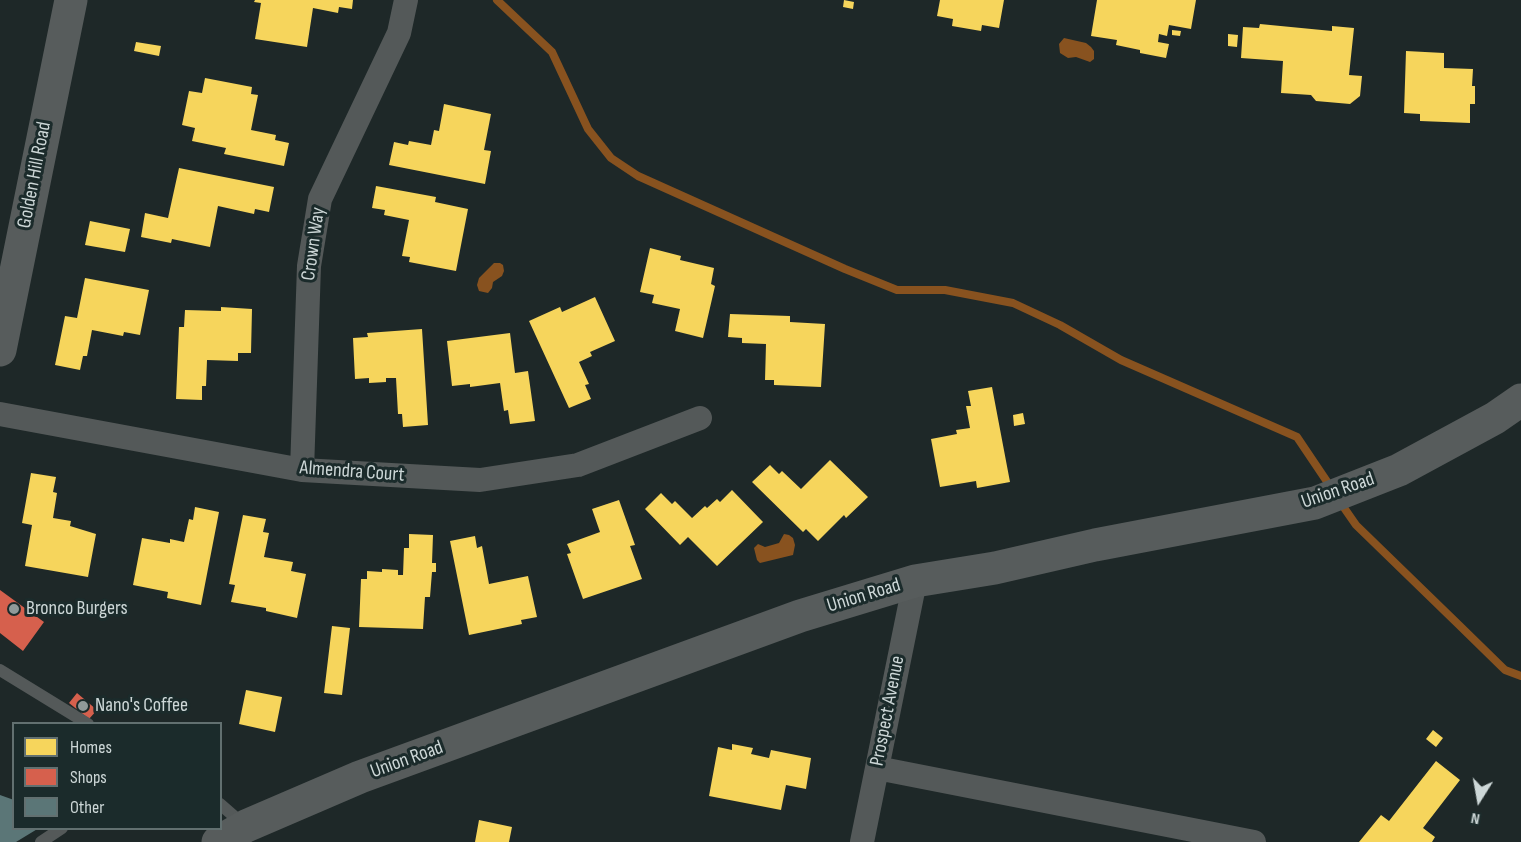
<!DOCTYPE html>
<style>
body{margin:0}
#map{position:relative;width:1521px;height:842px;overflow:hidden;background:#1e2828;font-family:"Sofia Sans Condensed",sans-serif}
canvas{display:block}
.legend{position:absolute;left:12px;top:722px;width:210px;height:108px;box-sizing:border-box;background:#1b2b2b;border:2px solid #627070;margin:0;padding:8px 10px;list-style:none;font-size:18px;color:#cdd7d7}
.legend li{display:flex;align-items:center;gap:12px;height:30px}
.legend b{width:30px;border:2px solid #627070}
.north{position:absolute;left:1449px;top:770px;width:60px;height:60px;-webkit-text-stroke:4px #1b2b2b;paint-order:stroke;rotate:191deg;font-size:16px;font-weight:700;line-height:24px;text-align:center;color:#cdd7d7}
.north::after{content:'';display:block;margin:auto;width:21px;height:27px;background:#cdd7d7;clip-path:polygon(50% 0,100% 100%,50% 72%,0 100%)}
</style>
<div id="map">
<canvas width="1521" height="842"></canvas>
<ul class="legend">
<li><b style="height:16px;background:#f6d55c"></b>Homes</li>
<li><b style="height:16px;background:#d6604d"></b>Shops</li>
<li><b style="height:16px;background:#5b7677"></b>Other</li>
</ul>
<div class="north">N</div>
</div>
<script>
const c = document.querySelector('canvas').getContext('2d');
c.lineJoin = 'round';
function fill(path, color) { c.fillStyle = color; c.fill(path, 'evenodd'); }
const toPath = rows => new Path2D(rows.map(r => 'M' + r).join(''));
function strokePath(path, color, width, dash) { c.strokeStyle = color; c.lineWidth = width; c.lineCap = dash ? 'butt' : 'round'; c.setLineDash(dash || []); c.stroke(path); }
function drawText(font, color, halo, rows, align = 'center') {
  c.font = font + ' "Sofia Sans Condensed",sans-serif'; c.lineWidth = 6; c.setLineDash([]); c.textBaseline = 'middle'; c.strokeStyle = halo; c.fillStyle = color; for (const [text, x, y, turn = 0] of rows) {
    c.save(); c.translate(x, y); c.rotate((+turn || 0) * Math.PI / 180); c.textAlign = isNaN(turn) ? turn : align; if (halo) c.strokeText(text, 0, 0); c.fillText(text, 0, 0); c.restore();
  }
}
fill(toPath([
 [1064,38,1086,43,1091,47,1094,51,1094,59,1090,62,1076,57,1068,58,1060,53,1059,44],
 [494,263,500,263,503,265,504,271,502,276,493,282,492,288,488,293,479,291,477,285,479,278],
 [784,534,789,535,793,538,795,545,793,555,760,563,757,560,754,548,758,544,765,547,779,543]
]), '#88521f');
fill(toPath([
 [255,0,353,0,352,9,339,7,338,13,313,8,307,47,255,39,261,3,254,2],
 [844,0,854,2,853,9,843,7],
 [940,0,1004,0,999,28,982,25,981,31,952,26,953,19,937,16],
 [1097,0,1196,0,1191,29,1169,25,1167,36,1159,34,1158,42,1169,44,1166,58,1140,53,1140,50,1116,45,1117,40,1091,36],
 [1260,24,1332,31,1332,26,1354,28,1349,75,1362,76,1360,96,1350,104,1316,101,1311,95,1281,93,1283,61,1241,58,1243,27,1259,28],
 [1172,30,1181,31,1180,36,1172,35],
 [1228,34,1238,35,1237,47,1228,46],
 [136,42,161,46,159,56,134,51],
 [1406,51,1444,53,1444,68,1473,69,1472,86,1475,86,1475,104,1470,104,1470,123,1420,121,1420,114,1404,113],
 [205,78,252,87,251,94,258,95,251,130,276,135,275,140,289,143,284,166,224,154,226,148,192,141,195,128,182,125,189,91,202,93],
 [444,104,491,114,484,150,491,151,485,184,389,165,394,142,408,145,409,141,431,145,434,130,439,131],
 [179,168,274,187,269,212,255,209,254,214,218,206,210,247,172,239,171,243,141,237,145,213,168,218],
 [376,186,436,197,435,202,468,209,456,271,409,262,410,257,402,256,409,220,384,215,385,210,372,208],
 [90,221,130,229,125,252,85,245],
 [650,248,681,256,680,260,714,268,711,284,715,286,703,338,675,331,680,309,652,303,654,295,640,292],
 [85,278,149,290,140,335,124,332,123,336,92,330,87,356,83,356,80,370,55,365,65,316,77,318],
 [595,297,615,341,590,352,592,356,579,362,589,384,585,385,591,399,569,408,529,321,560,307,562,312],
 [221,307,252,309,251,353,238,353,238,361,207,360,206,386,202,386,202,400,176,399,179,327,184,327,185,310,221,311],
 [730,314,790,316,790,322,825,324,821,387,774,385,774,380,765,380,766,344,742,343,742,338,728,337],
 [422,329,428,425,403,427,402,414,398,414,396,378,386,378,386,382,369,383,369,378,355,379,353,338,368,337,367,333],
 [510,333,515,373,528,371,535,421,510,424,508,410,504,411,500,383,470,387,470,384,452,386,447,341],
 [992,387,1010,482,977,488,976,481,940,487,931,439,957,434,956,430,970,428,966,406,971,406,968,391],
 [1023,413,1025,424,1014,426,1013,415],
 [830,460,868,497,846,518,844,515,818,541,806,529,803,532,752,482,770,465,779,474,782,471,801,489],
 [31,473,56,477,53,492,57,493,53,518,71,521,70,526,96,534,88,577,25,566,32,525,22,523],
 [732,490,763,522,717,566,688,537,680,545,645,509,661,493,672,504,675,501,692,518,705,506,707,508,717,499,720,502],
 [619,500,635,545,630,546,642,579,583,599,567,554,571,553,567,544,600,532,592,509],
 [195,507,219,512,201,605,167,598,168,592,133,585,142,538,170,543,170,539,184,542,189,519,193,520],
 [243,515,266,519,263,532,269,533,264,557,293,562,291,571,306,574,297,618,266,611,266,608,231,602,235,585,229,584],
 [409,534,433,535,432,563,436,563,436,572,432,572,430,597,425,597,423,629,359,627,361,579,367,579,367,571,382,572,382,569,398,570,398,575,403,575,404,548,409,548],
 [475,536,477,548,482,546,489,584,528,576,537,617,521,620,522,624,469,635,450,541],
 [332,626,350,628,342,695,324,693],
 [246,690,282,697,275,732,239,724],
 [1433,730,1443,738,1436,747,1426,739],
 [732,744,753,748,751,754,769,758,771,750,811,758,806,789,786,785,781,810,709,796,718,747,732,750],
 [1436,761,1460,780,1423,828,1435,837,1432,842,1359,842,1381,815,1389,821],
 [479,820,512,827,509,842,475,842]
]), '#f6d55c');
fill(toPath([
 [0,590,44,622,23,651,0,633],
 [77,693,97,710,89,719,69,703]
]), '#d6604d');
strokePath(toPath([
 [497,0,552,52,588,129,611,158,638,176,845,269,897,290,945,290,1013,303,1060,325,1121,360,1297,437,1332,489],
 [1340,502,1356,525,1460,626,1505,670,1521,676]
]), '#88521f', 8);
fill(toPath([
 [0,795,14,800,14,828,39,828,16,842,0,842]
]), '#5b7677');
strokePath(toPath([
 [0,670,88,724],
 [220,804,244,825],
 [41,842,62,828]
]), '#545959', 12);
strokePath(toPath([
 [0,414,302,470,480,480,578,465,700,418],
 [302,470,309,266,320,199,399,33,406,0],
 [877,768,1254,842],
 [862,842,915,581]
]), '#545959', 24);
strokePath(toPath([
 [0,350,71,0],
 [218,842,246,826,360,777,800,616,915,581,995,568,1095,545,1315,503,1399,470,1495,418,1521,400]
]), '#575c5c', 33);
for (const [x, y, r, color] of [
 [14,609,6,"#909a9a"],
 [83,706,6,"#909a9a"]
]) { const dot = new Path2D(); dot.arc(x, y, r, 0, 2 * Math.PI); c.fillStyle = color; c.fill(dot); strokePath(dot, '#1b2b2b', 2); }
drawText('20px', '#cdd7d7', '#1b2b2b', [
 ["Golden Hill Road",35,175,-79],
 ["Crown Way",314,244,-82],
 ["Almendra Court",352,472,4],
 ["Union Road",1338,491,-19],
 ["Union Road",864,596,-17],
 ["Prospect Avenue",888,711,-79],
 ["Union Road",407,760,-20]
]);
drawText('20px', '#cdd7d7', '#1b2b2b', [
 ["Bronco Burgers",26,609],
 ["Nano's Coffee",95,706]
], 'left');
</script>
